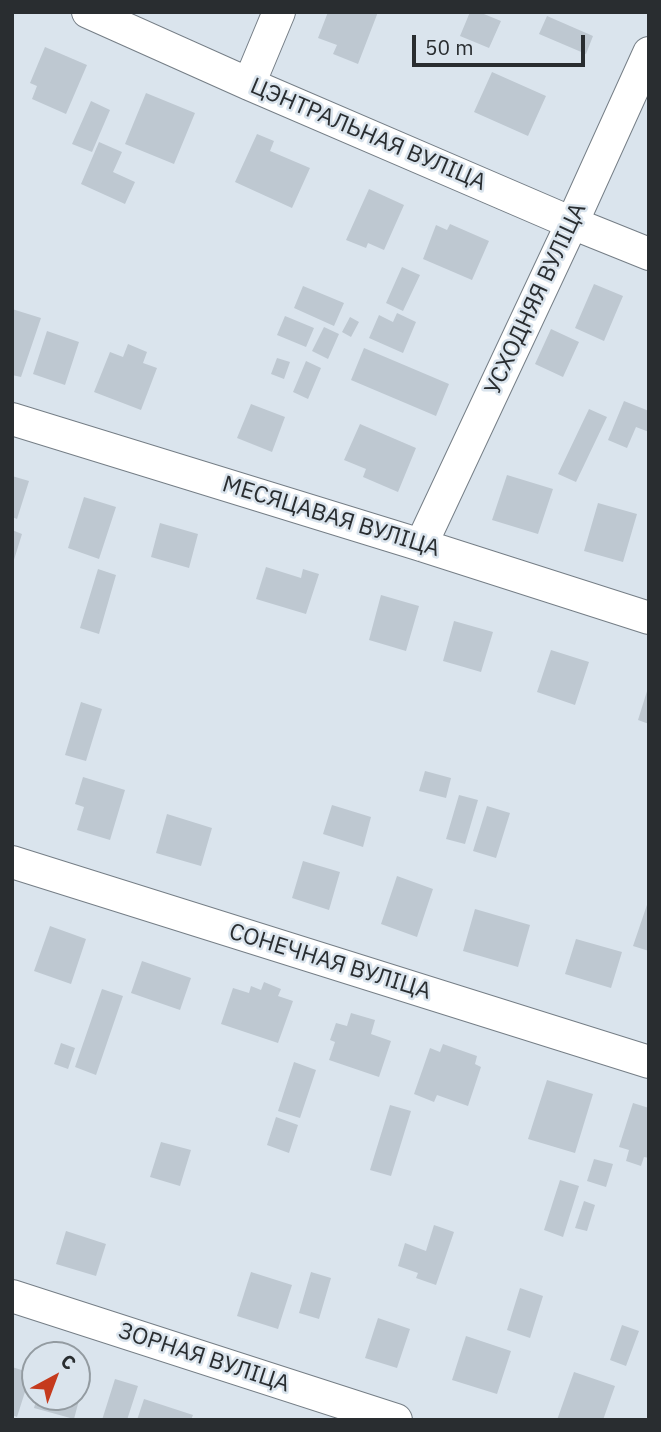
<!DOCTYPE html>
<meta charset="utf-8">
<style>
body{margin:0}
#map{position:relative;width:661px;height:1432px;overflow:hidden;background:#dae4ed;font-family:"IBM Plex Sans",sans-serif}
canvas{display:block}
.frame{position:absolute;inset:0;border:14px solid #292d30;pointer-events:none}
.north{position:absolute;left:21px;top:1341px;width:70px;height:70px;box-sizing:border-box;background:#dae4ed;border:2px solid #939ba1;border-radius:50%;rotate:41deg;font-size:19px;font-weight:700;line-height:28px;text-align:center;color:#292d30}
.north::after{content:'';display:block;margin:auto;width:24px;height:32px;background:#c53a1d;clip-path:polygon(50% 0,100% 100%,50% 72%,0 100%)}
.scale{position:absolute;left:412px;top:35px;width:173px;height:32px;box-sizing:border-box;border:4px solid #292d30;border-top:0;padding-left:9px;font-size:21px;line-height:24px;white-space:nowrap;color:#292d30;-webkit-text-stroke:5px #dae4ed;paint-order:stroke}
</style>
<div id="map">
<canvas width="661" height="1432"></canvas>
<div class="frame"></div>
<div class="north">С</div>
<div class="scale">50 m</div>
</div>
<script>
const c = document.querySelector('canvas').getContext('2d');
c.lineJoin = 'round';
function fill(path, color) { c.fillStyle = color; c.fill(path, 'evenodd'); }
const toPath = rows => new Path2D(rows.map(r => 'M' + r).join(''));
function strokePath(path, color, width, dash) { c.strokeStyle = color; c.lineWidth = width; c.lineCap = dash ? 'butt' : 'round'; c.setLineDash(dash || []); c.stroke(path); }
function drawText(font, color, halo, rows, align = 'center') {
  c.font = font + ' "IBM Plex Sans",sans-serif'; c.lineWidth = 5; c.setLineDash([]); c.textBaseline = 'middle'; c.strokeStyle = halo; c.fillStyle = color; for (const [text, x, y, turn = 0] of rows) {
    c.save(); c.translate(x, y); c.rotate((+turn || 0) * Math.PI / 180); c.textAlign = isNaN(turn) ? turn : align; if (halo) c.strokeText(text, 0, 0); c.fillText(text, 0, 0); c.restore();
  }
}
fill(toPath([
 [328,12,378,12,358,64,333,54,337,45,318,38],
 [470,12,479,12,501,21,489,48,460,36],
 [547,16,593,36,586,54,539,34],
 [45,47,87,65,66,114,32,99,37,86,30,83],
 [492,72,546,96,528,136,474,112],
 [146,93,195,113,174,164,125,144],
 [91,101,110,110,92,152,72,144],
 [257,134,274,141,270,151,310,168,292,208,235,182],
 [99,142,122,152,113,172,135,182,125,204,81,184],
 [369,189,404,205,384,250,368,243,366,248,346,240],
 [450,224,489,241,472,280,423,259,436,225,447,230],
 [402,267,420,275,403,311,386,303],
 [594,284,623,296,604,341,575,328],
 [303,286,344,303,334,326,294,308],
 [12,309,41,318,21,377,12,375],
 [397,313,416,322,403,353,369,338,379,315,393,322],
 [285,316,314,328,306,347,277,335],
 [350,317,359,322,351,337,342,332],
 [324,327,339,334,328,359,312,351],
 [551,329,579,342,563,377,535,364],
 [47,331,79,342,65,385,33,374],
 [128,344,147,352,143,363,157,368,141,410,94,392,110,352,123,357],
 [364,348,449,384,436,416,351,380],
 [277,358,290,362,284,379,271,374],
 [306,361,321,368,308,399,293,392],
 [624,401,649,411,649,432,636,427,627,448,608,440],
 [251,404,285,417,272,452,237,438],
 [589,409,607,417,576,482,558,474],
 [360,424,416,448,398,492,363,477,366,469,344,460],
 [507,475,553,489,538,534,492,520],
 [12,476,29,481,17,519,12,517],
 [84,497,116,507,99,559,68,548],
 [598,503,637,514,623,562,584,551],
 [160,523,198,534,189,568,151,557],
 [12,530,22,534,13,563,12,563],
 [266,567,301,578,303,569,319,574,306,614,256,599],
 [98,569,116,575,99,634,80,628],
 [381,595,419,606,406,651,369,640],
 [454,621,493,632,481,672,443,661],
 [551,650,589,662,575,705,537,692],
 [648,688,649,688,649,724,638,720],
 [81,702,102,709,86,761,65,755],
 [425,771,451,778,446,798,419,791],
 [83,777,125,790,110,840,77,830,84,807,75,804],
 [459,795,478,800,465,844,446,839],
 [332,805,371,817,363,847,323,834],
 [487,806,510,813,496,858,473,851],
 [167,814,212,828,201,866,156,853],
 [303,861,340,872,329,910,292,898],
 [397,876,433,889,417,937,381,924],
 [649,899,649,951,633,946],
 [475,909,530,925,518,967,463,951],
 [50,926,86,939,71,984,34,971],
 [576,939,622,952,611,988,565,974],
 [142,961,191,978,180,1010,131,993],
 [264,982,281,989,278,996,293,1001,278,1043,221,1024,233,988,249,993,251,986,261,990],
 [102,989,123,996,96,1075,75,1067],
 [351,1013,375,1020,371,1034,391,1041,379,1077,329,1060,335,1042,330,1040,336,1023,347,1026],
 [61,1043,75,1048,68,1069,54,1064],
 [443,1044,477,1056,475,1064,481,1067,468,1106,437,1095,434,1102,414,1094,430,1048,440,1052],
 [294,1062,316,1070,300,1118,278,1111],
 [547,1080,593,1094,575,1153,528,1139],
 [633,1103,649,1108,649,1158,644,1157,641,1166,626,1161,629,1150,619,1147],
 [390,1105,411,1111,391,1176,370,1170],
 [276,1117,298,1125,289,1153,267,1145],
 [161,1142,191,1150,180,1186,150,1177],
 [594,1159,613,1164,606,1187,587,1181],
 [560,1180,579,1186,563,1237,544,1230],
 [584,1201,595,1205,587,1231,575,1228],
 [434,1225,454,1232,436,1285,416,1278,418,1273,398,1266,405,1243,426,1251],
 [66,1231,106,1244,96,1276,56,1264],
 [251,1272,292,1285,278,1329,237,1316],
 [311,1272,331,1278,319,1319,299,1313],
 [520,1288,543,1296,530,1338,507,1330],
 [378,1318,410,1329,397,1368,365,1358],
 [622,1325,639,1331,626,1366,610,1360],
 [466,1336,511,1351,497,1394,452,1380],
 [12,1367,31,1373,17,1417,12,1415],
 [574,1372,615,1386,603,1420,557,1420],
 [115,1379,138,1386,127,1420,102,1420],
 [77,1383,83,1385,74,1419,34,1408,37,1397,77,1397],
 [144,1399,193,1415,191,1420,137,1420]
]), '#bec8d1');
const minor = toPath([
 [88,12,249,84,572,223,649,254],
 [249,84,279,12],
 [12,419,421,545,649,618],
 [421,545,572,223,649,53],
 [12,862,649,1062],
 [12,1296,396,1420]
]);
strokePath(minor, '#757e86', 34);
strokePath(minor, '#fff', 32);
drawText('23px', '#292d30', '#dae4ed', [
 ["ЦЭНТРАЛЬНАЯ ВУЛІЦА",368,135,23],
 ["УСХОДНЯЯ ВУЛІЦА",536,299,-65],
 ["МЕСЯЦАВАЯ ВУЛІЦА",331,517,17],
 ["СОНЕЧНАЯ ВУЛІЦА",330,962,17],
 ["ЗОРНАЯ ВУЛІЦА",204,1358,18]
]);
</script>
